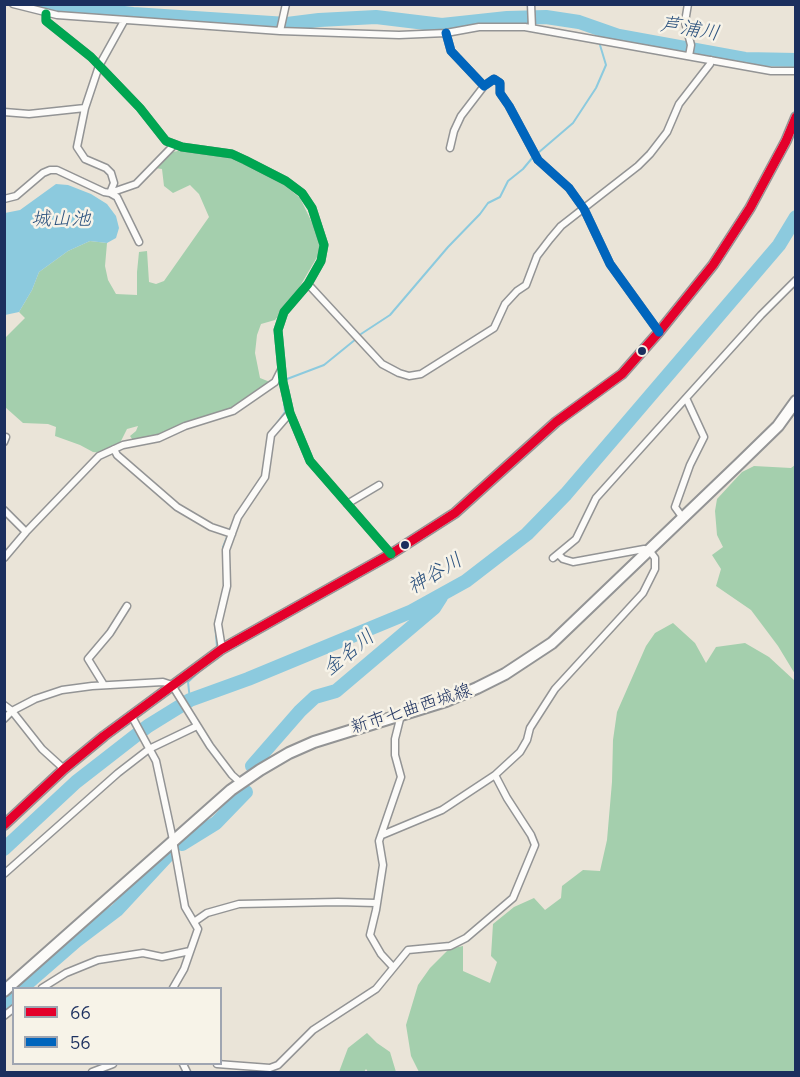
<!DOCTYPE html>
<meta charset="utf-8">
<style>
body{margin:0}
#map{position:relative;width:800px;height:1077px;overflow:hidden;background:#eae4d8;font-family:Delius,sans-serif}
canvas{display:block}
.frame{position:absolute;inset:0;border:6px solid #1b2f5e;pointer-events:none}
.legend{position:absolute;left:12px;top:987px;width:210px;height:78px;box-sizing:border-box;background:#f7f3e8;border:2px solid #9fa5b1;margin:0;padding:8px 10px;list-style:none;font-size:18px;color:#1b2f5e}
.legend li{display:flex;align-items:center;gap:12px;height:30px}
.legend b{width:30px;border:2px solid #9fa5b1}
</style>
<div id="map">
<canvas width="800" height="1077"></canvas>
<div class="frame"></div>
<ul class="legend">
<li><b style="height:8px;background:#e4002b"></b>66</li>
<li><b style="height:8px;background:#0065bd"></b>56</li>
</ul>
</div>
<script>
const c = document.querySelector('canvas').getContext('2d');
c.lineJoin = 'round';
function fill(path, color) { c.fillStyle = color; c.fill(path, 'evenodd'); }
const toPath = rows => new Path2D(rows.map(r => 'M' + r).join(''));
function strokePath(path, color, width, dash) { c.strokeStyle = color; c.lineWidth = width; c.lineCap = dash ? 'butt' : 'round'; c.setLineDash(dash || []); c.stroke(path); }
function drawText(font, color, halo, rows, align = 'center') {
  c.font = font + ' Delius,"Klee One",sans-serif'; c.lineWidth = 5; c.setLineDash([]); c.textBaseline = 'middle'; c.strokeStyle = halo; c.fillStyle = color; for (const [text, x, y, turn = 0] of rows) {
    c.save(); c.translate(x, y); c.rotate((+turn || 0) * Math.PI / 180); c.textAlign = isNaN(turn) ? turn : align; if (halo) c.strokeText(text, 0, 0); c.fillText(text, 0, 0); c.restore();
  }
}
fill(toPath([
 [183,150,235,159,282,183,300,198,320,239,320,252,289,305,275,320,261,324,257,335,255,353,260,378,270,382,231,408,181,426,161,439,137,446,130,436,136,431,138,426,127,429,119,445,103,453,93,452,80,445,55,436,56,427,48,424,23,423,5,407,5,338,25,318,19,312,32,290,39,272,68,251,90,241,107,243,105,266,108,280,116,294,137,295,137,272,139,252,147,251,149,282,156,284,164,281,209,217,199,194,190,185,173,193,164,186,162,169,155,168,167,153],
 [795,465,795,674,778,646,751,610,716,586,721,569,712,555,723,547,717,535,715,511,717,499,742,472,754,466,791,468],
 [673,623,695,643,706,663,716,647,745,643,769,657,795,681,795,1072,419,1072,411,1056,406,1025,418,985,430,968,449,949,463,946,463,971,490,983,497,962,491,956,493,924,514,907,534,898,545,910,561,898,562,886,583,870,600,871,607,840,612,782,613,740,617,712,646,646,655,633],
 [367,1033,377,1043,390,1052,396,1072,368,1072,366,1069,364,1072,339,1072,348,1048]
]), '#a4cfad');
fill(toPath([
 [56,184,68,185,91,194,107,204,116,216,119,228,116,238,107,243,90,241,68,251,39,272,32,290,19,312,5,315,5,213,20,210]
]), '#8ccade');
strokePath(toPath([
 [601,38,604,31],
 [538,153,573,123,596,88,606,65,600,45],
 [361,334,390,315,448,247,480,214,488,203,500,197,508,181,523,169,533,157],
 [287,379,324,365,356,339],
 [274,427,285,412,283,394],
 [230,529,234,521],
 [223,553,223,547,227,537],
 [217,647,215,623,218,611],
 [190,700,188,682,203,668]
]), '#8ccade', 2);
strokePath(toPath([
 [43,4,133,14,287,24,319,20,376,17,442,25,507,18,546,17,579,22,619,36,745,59,796,60],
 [252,766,300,711,315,697,336,691,434,608,441,597],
 [182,844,216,823,246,792],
 [4,849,76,782,148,726,190,700,248,679,410,612,466,581,527,534,566,494,779,245,796,217],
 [22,988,76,941,117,910,169,854],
 [4,1008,14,996]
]), '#8ccade', 14);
const street = toPath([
 [13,4,57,15,280,31,399,35,446,33,479,27,525,27,771,71,796,71],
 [531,4,532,28],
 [688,4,685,22,691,45,689,56],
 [46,14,46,21,91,57,140,108,166,141,182,147,232,154,245,160,286,181,302,193,312,208,324,245,321,261,308,284,284,312,278,330,283,382,290,413,310,461,391,554],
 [280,31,286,4],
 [446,33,451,51,484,86,494,79,500,83,500,93,509,106,538,160,569,188,584,209,610,264,659,332],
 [4,112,29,114,85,108],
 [450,148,454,131,461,116,484,86],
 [110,193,136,184,174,145],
 [110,193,117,197,139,242],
 [4,199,16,196,43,173,50,170,57,170,104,192,110,193,114,183,111,173,106,168,85,159,77,147,85,108,99,66,124,21],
 [308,284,382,364,399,373,409,376,421,374,494,328,505,304,517,291,526,285,537,256,550,239,561,226,638,166,650,154,667,132,679,104,710,64,711,60],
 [4,442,6,437],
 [114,449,117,455,177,507,211,527,232,534],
 [347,504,379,485],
 [4,510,26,532],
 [683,518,675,507,690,465,704,437,686,398,761,315,796,280],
 [4,558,26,532,99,456,123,445,159,438,185,426,233,411,275,382,281,370],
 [553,558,576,539,596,498,686,398],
 [222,649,218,624,227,586,226,550,238,517,265,477,271,435,290,413],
 [104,685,88,659,110,633,127,606],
 [4,705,12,711,42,749,64,769],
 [131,715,156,761,173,840,185,907,198,929,184,969,173,988],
 [4,719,12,711,35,699,62,690,92,686,163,682,172,685,210,746,232,775,241,783],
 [382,835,442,810,495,775,520,752,527,740,530,728,555,689,643,593,655,569,655,558,649,550,644,549,573,562,563,559,558,554],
 [4,874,118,773,149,749,197,726],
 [194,922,207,913,239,904,338,902,376,903],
 [393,967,381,954,370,935,376,910,383,865,379,841,401,777,395,755,395,739,401,715],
 [42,988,66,973,98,960,143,953,162,957,190,951],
 [4,1016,14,1008],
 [183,1064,187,1072],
 [217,1064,270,1068,278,1065,313,1030,376,989,408,950,450,946,466,938,513,898,535,845,531,835,507,798,495,775],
 [92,1072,113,1064]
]);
const secondary = toPath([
 [4,825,64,769,104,736,222,649,391,554,455,513,556,422,622,374,659,332,713,265,750,208,786,141,796,117]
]);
const primary = toPath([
 [4,991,231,790,260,770,289,753,314,742,446,701,477,688,505,674,552,643,739,464,778,426,796,401]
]);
strokePath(street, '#939495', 9);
strokePath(secondary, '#939495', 12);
strokePath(primary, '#939495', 14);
strokePath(street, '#fcfbf9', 6);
strokePath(secondary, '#fcfbf9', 9);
strokePath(primary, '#fcfbf9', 10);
strokePath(toPath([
 [4,825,64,769,104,736,222,649,391,554,455,513,556,422,622,374,659,332,713,265,750,208,786,141,796,117]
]), '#e4002b', 9);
strokePath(toPath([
 [446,33,451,51,484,86,494,79,500,83,500,93,509,106,538,160,569,188,584,209,610,264,659,332]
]), '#0065bd', 9);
strokePath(toPath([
 [46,14,46,21,91,57,140,108,166,141,182,147,232,154,245,160,286,181,302,193,312,208,324,245,321,261,308,284,284,312,278,330,283,382,290,413,310,461,391,554]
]), '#00a651', 9);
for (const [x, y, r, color] of [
 [642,351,5,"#1b2f5e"],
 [405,545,5,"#1b2f5e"]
]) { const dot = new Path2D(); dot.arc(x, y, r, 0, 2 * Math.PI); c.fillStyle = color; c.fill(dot); strokePath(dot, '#f7f3e8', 2); }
drawText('18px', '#1b2f5e', '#f7f3e8', [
 ["新市七曲西城線",411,709,-18]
]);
drawText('italic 20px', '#2d537f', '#f7f3e8', [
 ["芦浦川",690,29,10],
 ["城山池",61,219],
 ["神谷川",435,574,-31],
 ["金名川",349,653,-39]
]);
</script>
